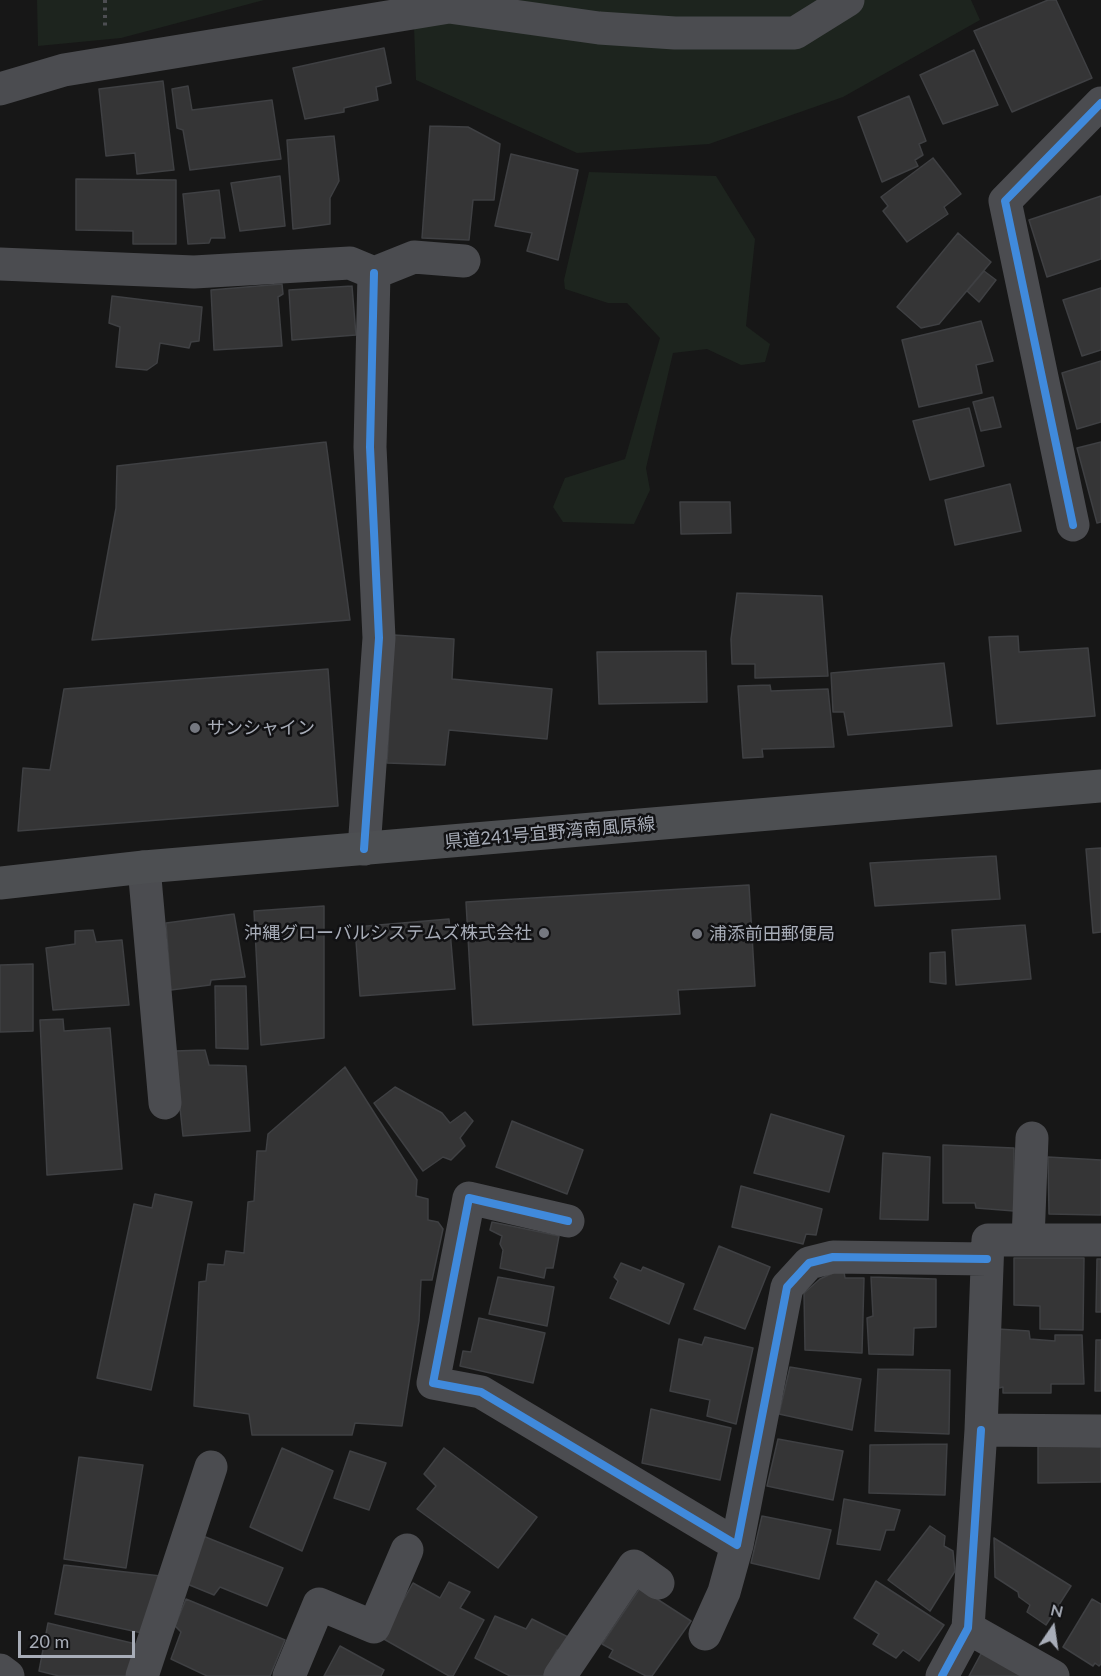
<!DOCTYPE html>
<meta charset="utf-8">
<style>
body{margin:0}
#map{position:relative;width:1101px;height:1676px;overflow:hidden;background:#171717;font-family:Lato,sans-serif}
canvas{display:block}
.north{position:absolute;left:1023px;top:1598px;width:60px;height:60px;-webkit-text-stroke:4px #111113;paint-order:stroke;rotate:13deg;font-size:16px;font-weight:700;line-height:24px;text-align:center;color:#a8adb8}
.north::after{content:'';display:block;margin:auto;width:21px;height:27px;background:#a8adb8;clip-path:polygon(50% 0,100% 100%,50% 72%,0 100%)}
.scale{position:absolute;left:18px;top:1631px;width:117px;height:27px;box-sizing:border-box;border:3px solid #a8adb8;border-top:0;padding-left:8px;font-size:18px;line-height:21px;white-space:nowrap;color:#a8adb8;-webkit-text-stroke:4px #111113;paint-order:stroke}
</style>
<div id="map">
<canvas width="1101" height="1676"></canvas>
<div class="north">N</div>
<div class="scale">20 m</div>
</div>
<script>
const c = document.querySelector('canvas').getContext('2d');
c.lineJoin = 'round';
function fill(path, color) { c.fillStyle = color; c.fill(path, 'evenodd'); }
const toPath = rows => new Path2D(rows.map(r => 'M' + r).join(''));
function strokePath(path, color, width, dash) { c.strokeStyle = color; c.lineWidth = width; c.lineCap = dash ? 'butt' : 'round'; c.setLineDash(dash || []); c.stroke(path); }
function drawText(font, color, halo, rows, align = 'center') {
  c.font = font + ' Lato,"Noto Sans JP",sans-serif'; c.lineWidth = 5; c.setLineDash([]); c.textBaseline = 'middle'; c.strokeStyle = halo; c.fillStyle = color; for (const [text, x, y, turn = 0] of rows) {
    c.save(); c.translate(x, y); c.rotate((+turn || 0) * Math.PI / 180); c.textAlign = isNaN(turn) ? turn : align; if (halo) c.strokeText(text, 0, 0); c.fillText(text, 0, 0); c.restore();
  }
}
fill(toPath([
 [37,0,264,0,121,38,38,46],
 [413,0,971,0,980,20,843,97,709,144,577,153,416,80],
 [589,172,716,176,755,239,746,326,770,344,765,362,741,365,707,349,673,353,646,468,650,490,634,524,563,522,553,507,565,478,625,459,660,338,627,303,608,303,565,289,564,280]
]), '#1d241e');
const building = toPath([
 [1048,0,1056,0,1092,78,1012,112,974,31,1048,0],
 [384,48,391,83,376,87,378,100,344,108,344,112,305,119,293,68,384,48],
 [974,50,998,105,943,124,920,75,974,50],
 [163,81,174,170,137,174,135,153,106,156,99,89,163,81],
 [188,86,192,110,272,100,281,159,190,170,183,130,177,128,172,89,188,86],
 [909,96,926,141,919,144,923,155,915,160,918,166,882,182,858,117,909,96],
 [430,126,468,127,500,144,494,200,473,200,469,240,422,238,430,126],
 [334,136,339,181,330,198,330,224,293,229,287,140,334,136],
 [511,154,578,170,558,260,527,251,532,233,495,226,511,154],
 [933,158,961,194,944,207,948,214,907,242,883,211,888,206,881,197,933,158],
 [280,176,285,226,240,231,231,183,280,176],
 [76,179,176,180,176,244,133,244,133,231,76,230,76,179],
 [219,190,225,238,211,238,209,243,188,244,183,194,219,190],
 [1101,196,1101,259,1047,277,1029,220,1101,196],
 [958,233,991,262,939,324,921,328,897,307,958,233],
 [984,271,996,280,979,302,967,291,984,271],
 [282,284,283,294,278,297,282,346,214,350,211,290,282,284],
 [352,286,356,335,292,340,289,290,352,286],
 [1101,288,1101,350,1082,356,1063,300,1101,288],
 [112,296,202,307,199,341,191,342,189,348,160,343,157,363,147,370,116,367,120,327,109,323,112,296],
 [981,321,993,361,976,365,982,393,919,407,902,340,981,321],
 [1101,361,1101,422,1077,429,1062,373,1101,361],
 [993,397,1001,427,981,431,973,402,993,397],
 [969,408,984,466,930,480,913,421,969,408],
 [326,442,350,620,92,640,116,508,117,466,326,442],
 [1101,442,1101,522,1097,523,1077,448,1101,442],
 [1010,484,1021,531,955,545,945,500,1010,484],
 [680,502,730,502,731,533,681,534,680,502],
 [737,593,822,596,828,676,755,678,755,664,732,664,731,639,737,593],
 [394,635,454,639,452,679,552,689,547,739,449,730,445,765,387,763,394,635],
 [1018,636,1019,652,1088,648,1095,716,997,724,989,637,1018,636],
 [706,651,707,702,599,704,597,652,706,651],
 [944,663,952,726,848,735,844,712,833,712,831,673,944,663],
 [328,669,338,806,18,831,23,768,50,770,64,689,328,669],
 [770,685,771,691,828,689,834,747,762,749,763,757,743,758,738,686,770,685],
 [1101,848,1101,932,1093,933,1086,849,1101,848],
 [996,856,1000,899,875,906,870,863,996,856],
 [749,885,755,986,678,990,680,1014,473,1025,466,902,749,885],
 [324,906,324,1038,261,1045,254,911,324,906],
 [234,914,245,977,211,980,210,985,171,990,166,923,234,914],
 [449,919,455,989,360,996,355,927,449,919],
 [1025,925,1031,979,956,985,952,930,1025,925],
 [93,930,96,942,122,940,129,1005,53,1010,46,948,75,944,75,931,93,930],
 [945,952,946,984,930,982,930,953,945,952],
 [33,964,33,1031,0,1032,0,965,33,964],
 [215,986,246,986,248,1049,216,1048,215,986],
 [63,1019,64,1031,110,1028,122,1169,47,1175,40,1020,63,1019],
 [205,1050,209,1065,246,1066,250,1131,183,1136,174,1051,205,1050],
 [345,1067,417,1180,416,1196,428,1199,428,1220,438,1222,443,1229,432,1280,421,1280,419,1321,402,1426,355,1423,352,1435,252,1435,249,1414,194,1406,199,1282,206,1281,208,1264,224,1265,226,1251,244,1253,248,1202,254,1201,257,1151,266,1151,268,1134,345,1067],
 [395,1087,442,1113,450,1123,465,1112,473,1121,460,1138,465,1146,451,1160,443,1157,423,1171,374,1103,395,1087],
 [771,1114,844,1136,829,1192,754,1173,771,1114],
 [512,1121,583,1150,567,1194,496,1167,512,1121],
 [943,1145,1014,1148,1014,1211,976,1208,975,1203,943,1203,943,1145],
 [883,1153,930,1157,928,1220,880,1219,883,1153],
 [1048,1157,1101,1160,1101,1215,1049,1214,1048,1157],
 [741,1186,822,1209,816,1235,806,1234,803,1244,732,1227,741,1186],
 [155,1194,192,1202,151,1390,97,1378,134,1204,152,1208,155,1194],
 [492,1222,559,1236,553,1268,546,1268,544,1278,500,1268,503,1250,500,1244,502,1236,490,1230,492,1222],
 [719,1246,770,1267,745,1329,694,1309,719,1246],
 [1014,1258,1084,1258,1083,1330,1040,1329,1040,1306,1014,1305,1014,1258],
 [1097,1259,1101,1259,1101,1312,1096,1312,1097,1259],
 [621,1263,641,1271,643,1267,684,1284,669,1324,610,1298,618,1281,614,1277,621,1263],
 [835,1272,844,1272,845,1278,864,1278,862,1353,805,1350,804,1293,820,1279,835,1272],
 [498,1277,554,1287,547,1326,489,1314,498,1277],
 [871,1277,936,1279,936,1327,914,1328,913,1355,869,1354,867,1318,873,1316,871,1277],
 [479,1318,545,1333,533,1383,460,1366,463,1351,471,1352,479,1318],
 [998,1329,1029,1331,1030,1339,1055,1341,1055,1335,1082,1335,1084,1384,1051,1384,1051,1393,1003,1393,1003,1387,999,1388,998,1329],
 [705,1337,753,1348,736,1424,707,1416,710,1400,670,1391,679,1339,702,1345,705,1337],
 [1096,1340,1101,1340,1101,1391,1095,1391,1096,1340],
 [790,1367,861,1379,852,1430,779,1414,790,1367],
 [878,1369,950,1370,949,1434,875,1431,878,1369],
 [651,1409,731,1428,720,1480,642,1463,651,1409],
 [778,1439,843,1451,833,1500,767,1486,778,1439],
 [947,1444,945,1495,869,1493,870,1445,947,1444],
 [1038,1445,1101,1447,1101,1482,1038,1483,1038,1445],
 [282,1448,333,1471,302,1551,250,1527,282,1448],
 [444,1448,537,1517,498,1568,417,1509,436,1486,424,1474,444,1448],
 [350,1451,386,1463,369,1510,334,1498,350,1451],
 [79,1457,143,1465,126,1568,64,1559,79,1457],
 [844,1499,900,1510,894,1530,886,1530,880,1550,837,1544,844,1499],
 [762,1516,831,1530,819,1579,751,1563,762,1516],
 [930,1526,945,1536,944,1546,953,1551,955,1571,930,1611,888,1580,930,1526],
 [203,1536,283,1568,267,1606,220,1587,214,1595,187,1584,203,1536],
 [994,1538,1071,1586,1046,1625,1027,1612,1030,1605,1019,1597,1018,1592,995,1577,994,1538],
 [64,1565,161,1576,142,1633,55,1614,64,1565],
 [876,1581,944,1625,919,1661,903,1650,896,1658,873,1644,879,1634,854,1618,876,1581],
 [449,1582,470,1592,460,1608,484,1620,453,1676,449,1676,382,1638,413,1583,440,1598,449,1582],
 [640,1588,691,1621,652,1676,646,1676,609,1657,613,1650,602,1644,640,1588],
 [186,1599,285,1640,270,1676,207,1676,171,1659,181,1632,175,1626,186,1599],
 [1092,1599,1101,1604,1101,1664,1099,1666,1095,1663,1093,1666,1063,1647,1092,1599],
 [495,1616,526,1629,532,1619,572,1639,564,1652,557,1650,543,1676,510,1676,475,1658,495,1616],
 [48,1623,140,1645,131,1676,59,1676,39,1671,48,1623],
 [340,1646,384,1670,381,1676,324,1676,340,1646],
 [983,1650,1027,1676,969,1676,983,1650]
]);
fill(building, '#353536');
strokePath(building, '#3f4043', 1.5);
strokePath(toPath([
 [105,0,105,26]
]), '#4d4e52', 4, [3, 4.5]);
strokePath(toPath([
 [0,89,64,70,449,7,599,28,675,33,795,33,848,0],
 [0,264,194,272,350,263,374,273,414,257,464,261],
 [1073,525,1005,201,1101,103],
 [364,849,379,638,370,447,374,273],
 [144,867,165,1103],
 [568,1221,469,1198,433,1383,481,1392,737,1545,787,1287,809,1263,833,1257,987,1259],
 [1028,1240,1032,1138],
 [1101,1240,988,1240,981,1430,1101,1431],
 [968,1628,1053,1676],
 [705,1634,724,1592,737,1545],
 [0,1670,8,1676],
 [142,1676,211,1467],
 [289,1676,319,1604,374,1627,407,1550],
 [560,1676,634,1566,658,1583],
 [942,1676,968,1628,981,1430]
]), '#4b4c50', 33);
strokePath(toPath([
 [0,883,144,867,1101,786]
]), '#4d4f52', 33);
strokePath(toPath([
 [1073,525,1005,201,1101,103],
 [364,849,379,638,370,447,374,273],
 [568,1221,469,1198,433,1383,481,1392,737,1545,787,1287,809,1263,833,1257,987,1259],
 [942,1676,968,1628,981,1430]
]), '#408adc', 8);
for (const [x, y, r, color] of [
 [195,728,6,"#757880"],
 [544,933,6,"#757880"],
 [697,934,6,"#757880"]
]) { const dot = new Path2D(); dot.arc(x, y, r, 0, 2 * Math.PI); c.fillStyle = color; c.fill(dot); strokePath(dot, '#111113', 2); }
drawText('18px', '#a8adb8', '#111113', [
 ["サンシャイン",207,728],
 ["沖縄グローバルシステムズ株式会社",532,933,"right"],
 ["浦添前田郵便局",709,934]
], 'left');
drawText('18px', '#a8adb8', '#111113', [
 ["県道241号宜野湾南風原線",550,833,-5]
]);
</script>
